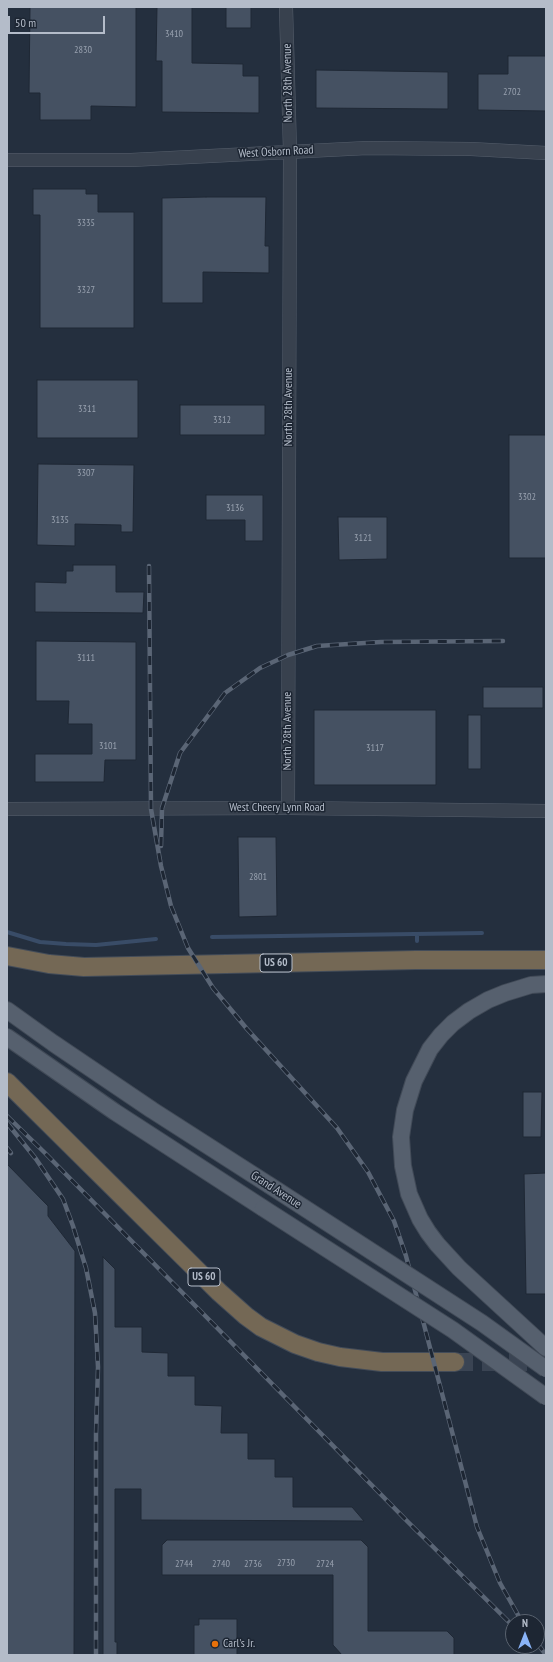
<!DOCTYPE html>
<style>
body{margin:0}
#map{position:relative;width:553px;height:1662px;overflow:hidden;background:#242f3e;font-family:"PT Sans Narrow",sans-serif}
canvas{display:block}
.frame{position:absolute;inset:0;border:8px solid #b4bcc9;pointer-events:none}
.north{position:absolute;left:505px;top:1614px;width:40px;height:40px;box-sizing:border-box;background:#1d2633;border:1px solid #59626f;border-radius:50%;rotate:0deg;font-size:11px;font-weight:700;line-height:16px;text-align:center;color:#b4bcc9}
.north::after{content:'';display:block;margin:auto;width:14px;height:18px;background:#8ab4f8;clip-path:polygon(50% 0,100% 100%,50% 72%,0 100%)}
.scale{position:absolute;left:8px;top:16px;width:97px;height:18px;box-sizing:border-box;border:2px solid #b4bcc9;border-top:0;padding-left:5px;font-size:12px;line-height:14px;white-space:nowrap;color:#b4bcc9;-webkit-text-stroke:3px #1d2633;paint-order:stroke}
</style>
<div id="map">
<canvas width="553" height="1662"></canvas>
<div class="frame"></div>
<div class="north">N</div>
<div class="scale">50 m</div>
</div>
<script>
const c = document.querySelector('canvas').getContext('2d');
c.lineJoin = 'round';
const toPath = rows => new Path2D(rows.map(r => 'M' + r).join(''));
function strokePath(path, color, width, dash) { c.strokeStyle = color; c.lineWidth = width; c.lineCap = dash ? 'butt' : 'round'; c.setLineDash(dash || []); c.stroke(path); }
function fill(path, color) { c.fillStyle = color; c.fill(path, 'evenodd'); }
function drawText(font, color, halo, rows, align = 'center') {
  c.font = font + ' "PT Sans Narrow",sans-serif'; c.lineWidth = 3; c.setLineDash([]); c.textBaseline = 'middle'; c.strokeStyle = halo; c.fillStyle = color; for (const [text, x, y, turn = 0] of rows) {
    c.save(); c.translate(x, y); c.rotate((+turn || 0) * Math.PI / 180); c.textAlign = isNaN(turn) ? turn : align; if (halo) c.strokeText(text, 0, 0); c.fillText(text, 0, 0); c.restore();
  }
}
strokePath(toPath([
 [7,932,40,942,66,944,96,945,156,939],
 [417,934,417,941],
 [212,937,482,933]
]), '#394c67', 4);
const building = toPath([
 [30,7,136,7,136,107,91,106,91,120,40,120,40,93,29,93,30,7],
 [157,7,192,7,192,63,243,64,243,76,259,76,259,113,162,112,162,61,156,61,157,7],
 [226,7,251,7,251,28,226,28,226,7],
 [508,56,546,56,546,111,478,110,478,74,508,74,508,56],
 [316,70,448,72,448,109,316,108,316,70],
 [33,189,86,189,86,194,98,194,98,212,134,212,134,328,40,328,40,215,33,215,33,189],
 [206,197,266,197,265,246,269,246,269,273,203,272,203,303,162,303,162,198,206,197],
 [37,380,138,380,138,438,37,438,37,380],
 [180,405,265,405,265,435,180,435,180,405],
 [509,435,546,435,546,558,509,558,509,435],
 [38,464,134,465,133,532,121,532,121,525,75,524,75,546,37,545,38,464],
 [206,495,263,495,263,541,245,541,245,520,206,520,206,495],
 [338,517,387,517,387,559,339,560,338,517],
 [73,565,116,565,116,592,144,592,143,613,35,612,35,582,66,583,66,571,73,571,73,565],
 [36,641,136,642,136,760,105,760,104,782,35,782,35,754,92,754,92,724,68,724,69,701,36,701,36,641],
 [483,687,543,687,543,708,483,708,483,687],
 [314,710,436,710,436,785,314,785,314,710],
 [468,715,481,715,481,769,468,769,468,715],
 [238,837,276,837,277,916,239,917,238,837],
 [523,1092,542,1092,541,1137,523,1137,523,1092],
 [7,1164,48,1206,48,1216,75,1251,74,1655,7,1655,7,1164],
 [546,1173,546,1294,526,1294,524,1174,546,1173],
 [103,1257,115,1269,115,1327,142,1327,142,1352,168,1353,168,1376,195,1376,195,1405,222,1406,221,1433,248,1433,248,1459,275,1459,275,1477,293,1477,293,1507,352,1507,364,1521,141,1520,141,1489,115,1489,115,1642,117,1642,117,1655,103,1655,103,1257],
 [167,1540,361,1540,368,1547,368,1631,447,1631,454,1638,454,1655,342,1655,333,1645,333,1575,162,1575,162,1545,167,1540],
 [199,1619,237,1619,237,1655,194,1655,194,1625,199,1625,199,1619]
]);
fill(building, '#455162');
strokePath(building, '#1f2835', 1);
strokePath(toPath([
 [455,1362,546,1362]
]), '#3a4453', 18, [18, 9]);
const minor = toPath([
 [286,7,290,151,288,808],
 [7,160,131,160,367,148,471,149,546,153],
 [7,809,291,808,546,811]
]);
const major = toPath([
 [546,984,531,985,505,993,488,1000,469,1011,453,1023,441,1035,430,1049,414,1081,405,1110,401,1137,403,1166,409,1194,420,1219,428,1232,437,1244,459,1268,546,1348],
 [7,1010,53,1043,152,1110,269,1185],
 [7,1037,115,1112,263,1208]
]);
const highway = toPath([
 [7,956,49,964,84,967,416,960,546,960],
 [7,1082,219,1292,246,1316,261,1327,295,1344,318,1352,340,1357,382,1362,455,1362]
]);
strokePath(minor, '#565f6c', 14);
strokePath(major, '#414a57', 18);
strokePath(highway, '#434c59', 20);
strokePath(minor, '#38414e', 13);
strokePath(major, '#56606e', 16);
strokePath(highway, '#746855', 18);
const rail = toPath([
 [149,566,151,809,161,866,171,906,188,948,213,988,247,1029,337,1128,368,1172,394,1221,406,1256,477,1527,500,1583,522,1622],
 [161,846,162,808,180,753,225,693,260,668,288,655,317,646,381,642,503,641],
 [7,1116,45,1153,409,1523,513,1626],
 [7,1123,36,1159,63,1199,73,1226,86,1268,95,1313,98,1367,96,1434,96,1655],
 [7,1148,11,1153],
 [537,1643,546,1655]
]);
strokePath(rail, '#5a6575', 4.5);
strokePath(rail, '#1d2633', 3, [9]);
const majorBridge = toPath([
 [269,1185,482,1323,546,1369],
 [263,1208,453,1330,546,1397]
]);
strokePath(majorBridge, '#414a57', 18, []);
strokePath(majorBridge, '#56606e', 16);
for (const [x, y, r, color] of [
 [215,1644,4,"#e8710a"]
]) { const dot = new Path2D(); dot.arc(x, y, r, 0, 2 * Math.PI); c.fillStyle = color; c.fill(dot); strokePath(dot, '#1d2633', 1.5); }
drawText('10px', '#98a1af', null, [
 ["3410",174,34],
 ["2830",83,50],
 ["2702",512,92],
 ["3335",86,223],
 ["3327",86,290],
 ["3311",87,409],
 ["3312",222,420],
 ["3307",86,473],
 ["3302",527,497],
 ["3136",235,508],
 ["3135",60,520],
 ["3121",363,538],
 ["3111",86,658],
 ["3101",108,746],
 ["3117",375,748],
 ["2801",258,877],
 ["2730",286,1563],
 ["2744",184,1564],
 ["2740",221,1564],
 ["2736",253,1564],
 ["2724",325,1564]
]);
for (const [x, y, w] of [
 [276,963,32],
 [204,1277,32]
]) { const box = new Path2D(); box.roundRect(x - w / 2, y - 9, w, 18, 3); c.fillStyle = '#1d2633'; c.fill(box); strokePath(box, '#b4bcc9', 1); }
drawText('bold 11px', '#b4bcc9', null, [
 ["US 60",276,963],
 ["US 60",204,1277]
]);
drawText('12px', '#b4bcc9', '#1d2633', [
 ["North 28th Avenue",288,83,-91],
 ["West Osborn Road",276,152,-3],
 ["North 28th Avenue",289,407,-90],
 ["North 28th Avenue",288,731,-90],
 ["West Cheery Lynn Road",277,808],
 ["Grand Avenue",276,1190,33]
]);
drawText('12px', '#b4bcc9', '#1d2633', [
 ["Carl's Jr.",223,1644]
], 'left');
</script>
